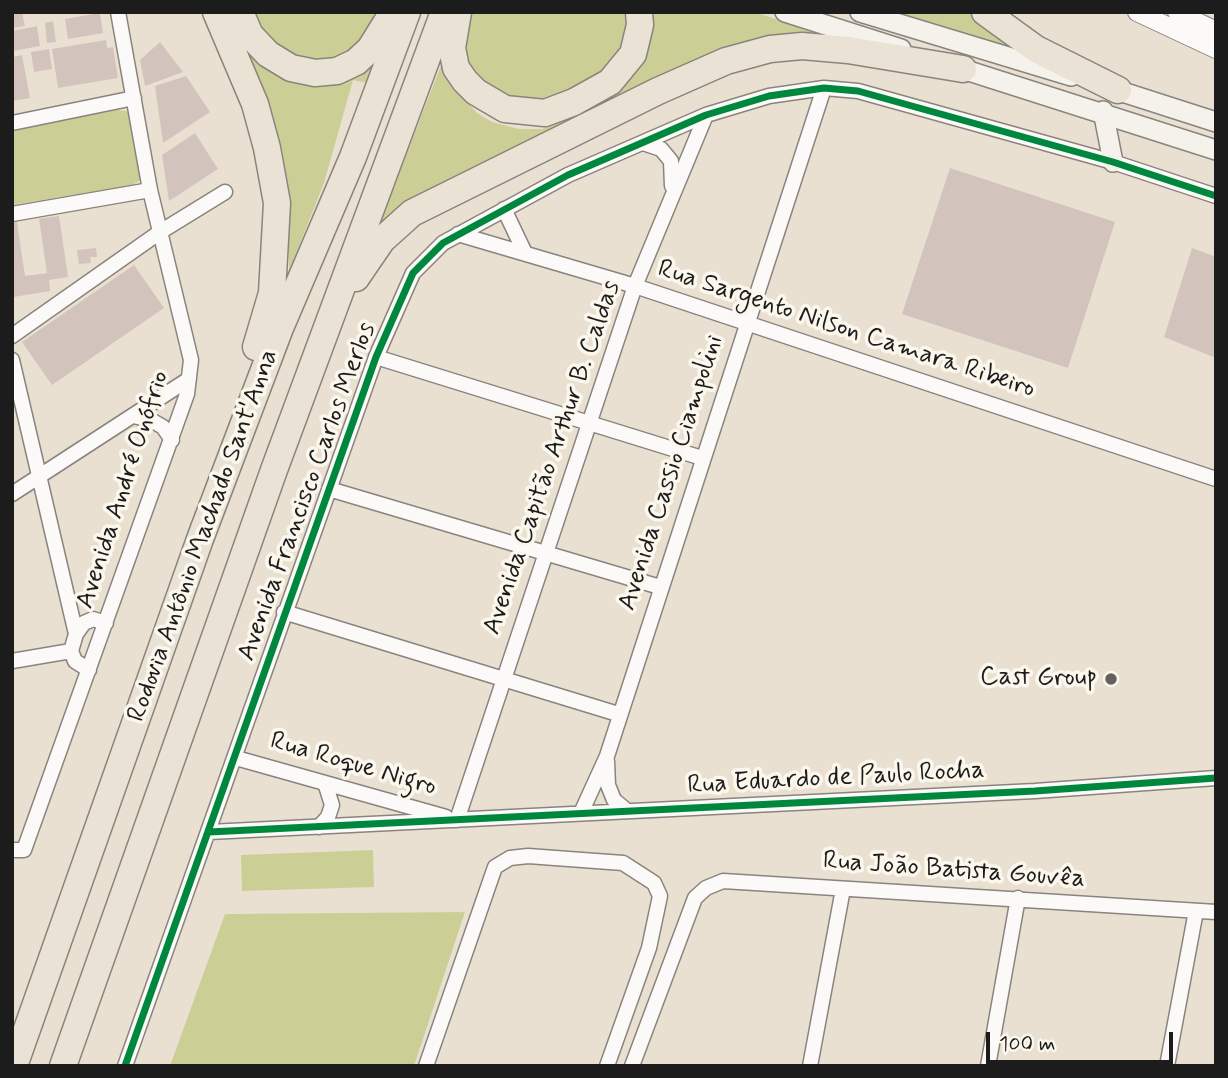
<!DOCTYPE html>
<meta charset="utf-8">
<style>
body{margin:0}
#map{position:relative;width:1228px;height:1078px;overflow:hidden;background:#eae0d2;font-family:Mynerve,sans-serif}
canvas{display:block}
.frame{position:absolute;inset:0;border:14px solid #1c1c1c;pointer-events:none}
.scale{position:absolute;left:986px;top:1032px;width:187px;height:32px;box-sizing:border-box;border:4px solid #1c1c1c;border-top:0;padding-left:9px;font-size:21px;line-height:24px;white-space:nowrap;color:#1c1c1c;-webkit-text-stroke:5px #fbf7ec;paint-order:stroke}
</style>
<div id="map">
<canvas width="1228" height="1078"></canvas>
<div class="frame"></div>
<div class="scale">100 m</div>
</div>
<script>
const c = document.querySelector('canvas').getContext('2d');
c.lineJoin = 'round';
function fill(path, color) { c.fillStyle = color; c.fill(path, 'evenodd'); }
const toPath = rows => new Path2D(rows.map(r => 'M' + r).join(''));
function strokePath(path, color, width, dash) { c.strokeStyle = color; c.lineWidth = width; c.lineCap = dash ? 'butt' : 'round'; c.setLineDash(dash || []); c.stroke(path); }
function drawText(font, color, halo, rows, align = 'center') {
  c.font = font + ' Mynerve,sans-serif'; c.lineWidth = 7; c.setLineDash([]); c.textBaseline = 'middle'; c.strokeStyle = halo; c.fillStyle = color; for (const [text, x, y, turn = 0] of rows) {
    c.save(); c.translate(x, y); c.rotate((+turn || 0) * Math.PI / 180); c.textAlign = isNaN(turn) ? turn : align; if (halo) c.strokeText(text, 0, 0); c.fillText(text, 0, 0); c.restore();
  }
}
fill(toPath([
 [224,12,268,65,374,60,367,83,353,80,324,183,289,271,289,191,282,150,270,107],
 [246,12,384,12,353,57,292,63],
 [470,12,625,12,628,33,620,59,602,80,541,109,484,88,459,52],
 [642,12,754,12,874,51,774,43,378,227,442,63,451,84,477,113,492,122,519,129,542,129,592,108,620,87],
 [882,12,970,12,1065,79],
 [117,110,127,111,133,120,143,172,140,180,133,185,12,205,12,130],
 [373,850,374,887,242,891,241,855],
 [465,912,414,1066,170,1066,225,914]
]), '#cccf95');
fill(toPath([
 [12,12,22,12,25,26,12,28],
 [100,13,103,33,68,39,65,19],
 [53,21,56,42,47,43,45,23],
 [37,26,40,46,13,51,12,31],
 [106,40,107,48,113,47,118,78,58,88,52,49],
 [160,42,183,72,145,86,140,60],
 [49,49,52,69,34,72,31,52],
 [22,55,30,98,12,101,12,57],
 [186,76,210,112,163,143,155,86],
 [195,133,218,169,169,201,162,155],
 [950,168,1115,222,1068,368,902,314],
 [59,216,68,277,49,280,50,291,14,297,12,222,17,222,25,276,47,273,39,219],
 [96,248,97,257,90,257,91,263,79,264,77,250],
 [1192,248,1216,257,1216,358,1164,337],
 [134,265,164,308,52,385,22,342]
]), '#d3c3bd');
const minor = toPath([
 [12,123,134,98],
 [643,143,661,149,671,161,672,186],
 [504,209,524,251],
 [12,214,150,190],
 [458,234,635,286,1216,479],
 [12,336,160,232,225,192],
 [376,357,702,458],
 [12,360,76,634],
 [133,416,151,420,163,427,172,440],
 [329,489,660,587],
 [12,494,189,379],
 [284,612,618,714],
 [12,661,71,651],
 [89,670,75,661,71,651,76,634,84,623,93,619,106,623],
 [236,758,446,817],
 [607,761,608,785,614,800,626,810],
 [581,813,607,756,824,88],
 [457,820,635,286,706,115],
 [319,827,328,817,332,805,325,783],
 [209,832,1035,791,1216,778],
 [12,850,24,850,187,394,191,360,150,190,118,12],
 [125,1066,376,357,413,273,443,243,568,175,706,115,769,96,824,88,858,91,1113,162,1216,196],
 [426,1066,495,867,510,858,528,856,623,863,654,883,660,896,649,948,607,1066],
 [632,1066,695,898,706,888,723,881,1216,912],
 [810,1066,843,889],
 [988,1066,1018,898],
 [1167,1066,1196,911]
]);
const tertiary = toPath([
 [1137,12,1216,49],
 [1177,12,1216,31]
]);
const secondary = toPath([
 [785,12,901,49],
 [860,12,1071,76],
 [950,65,1216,150],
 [1107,87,1216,122],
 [1103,111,1113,162]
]);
const motorway = toPath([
 [216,12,255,104,267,148,277,203,272,293,256,347],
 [240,12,250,35,268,54,291,68,315,73,337,71,356,62,370,49,393,12],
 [458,12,452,48,456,68,465,81,476,92,505,109,545,113,574,102,610,82,633,54,640,25,639,12],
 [985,12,1036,49,1118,90],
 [356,278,382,240,412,213,658,91,726,61,770,49,802,46,848,50,963,69],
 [14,1066,200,539,280,328,353,157,407,12],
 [63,1066,274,470,444,12]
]);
strokePath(minor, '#89847d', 17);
strokePath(tertiary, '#89847d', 20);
strokePath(secondary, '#89847d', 22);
strokePath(motorway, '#89847d', 29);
strokePath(minor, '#fcfaf8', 14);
strokePath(tertiary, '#fcfaf8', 18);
strokePath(secondary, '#f5f1eb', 19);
strokePath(motorway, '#ebe2d6', 26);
strokePath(toPath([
 [209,832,1035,791,1216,778],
 [125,1066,376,357,413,273,443,243,568,175,706,115,769,96,824,88,858,91,1113,162,1216,196]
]), '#00873e', 7);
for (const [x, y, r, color] of [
 [1111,679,7,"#64615c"]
]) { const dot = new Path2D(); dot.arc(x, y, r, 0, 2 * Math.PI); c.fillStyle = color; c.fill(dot); strokePath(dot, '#fbf7ec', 2.5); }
drawText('26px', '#1c1c1c', '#fbf7ec', [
 ["Rua Sargento Nilson Camara Ribeiro",846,330,18],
 ["Avenida Capitão Arthur B. Caldas",553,458,-71],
 ["Avenida Cassio Ciampolini",672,473,-72],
 ["Avenida André Onófrio",124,490,-72],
 ["Avenida Francisco Carlos Merlos",308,492,-70],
 ["Rodovia Antônio Machado Sant'Anna",204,536,-70],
 ["Rua Roque Nigro",353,765,16],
 ["Rua Eduardo de Paulo Rocha",836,779,-3],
 ["Rua João Batista Gouvêa",954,871,4]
]);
drawText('26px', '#1c1c1c', '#fbf7ec', [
 ["Cast Group",1097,679]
], 'right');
</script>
